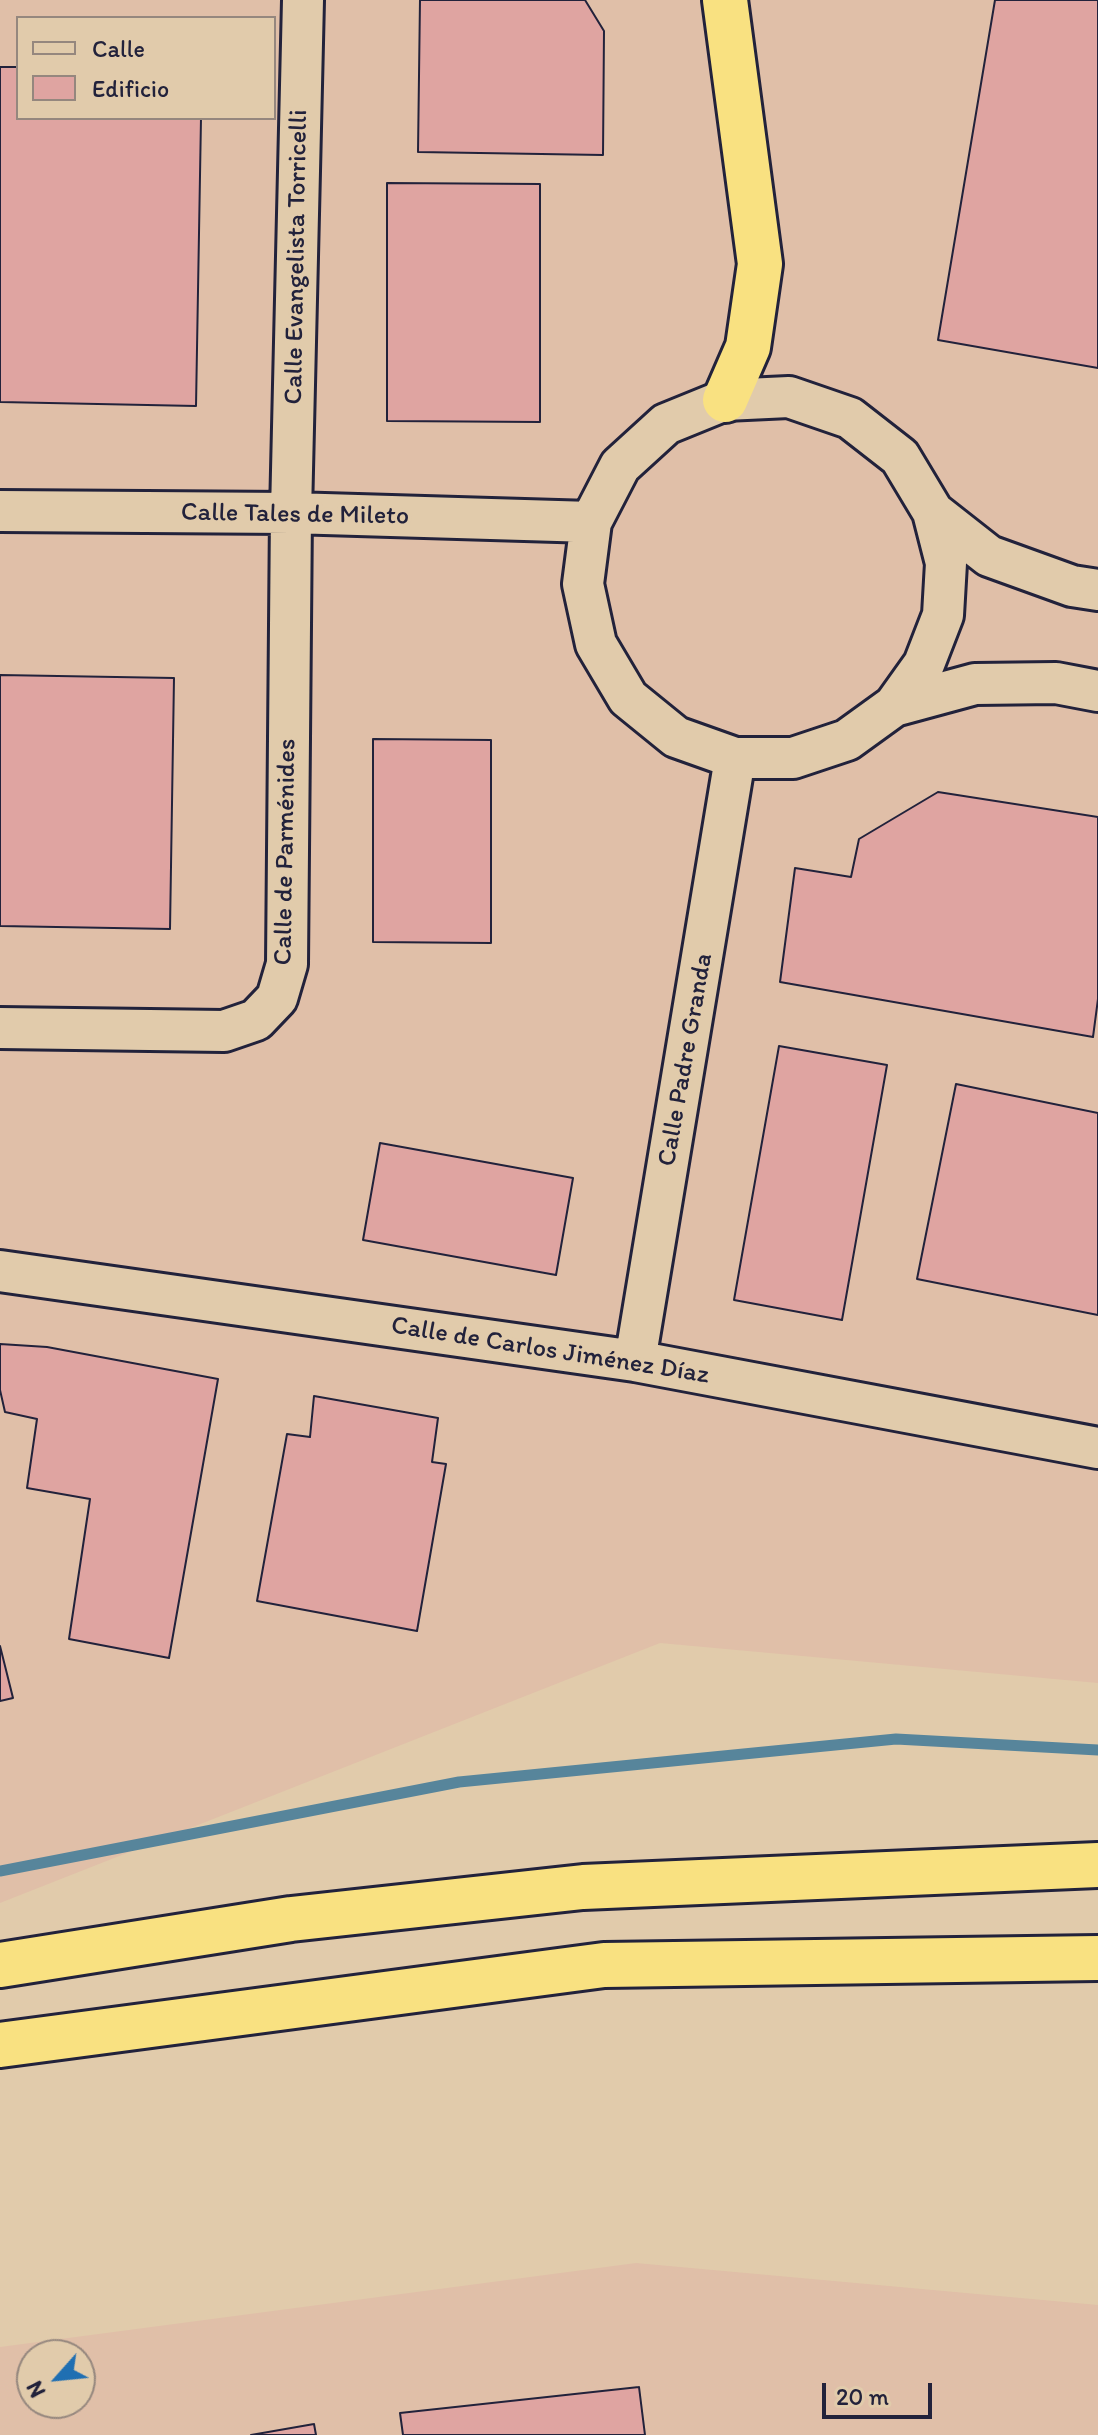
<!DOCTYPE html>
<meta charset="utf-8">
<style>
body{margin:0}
#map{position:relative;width:1098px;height:2435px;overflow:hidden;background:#e1cbab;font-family:Itim,sans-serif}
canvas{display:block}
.legend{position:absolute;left:16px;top:16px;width:260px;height:104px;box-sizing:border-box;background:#e1cbab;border:2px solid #95877e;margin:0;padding:10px 14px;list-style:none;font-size:24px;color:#22223b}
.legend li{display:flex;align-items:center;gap:16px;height:40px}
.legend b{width:40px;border:2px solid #95877e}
.north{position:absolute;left:16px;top:2339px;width:80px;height:80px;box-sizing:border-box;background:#e1cbab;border:2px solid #95877e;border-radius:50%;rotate:243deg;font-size:22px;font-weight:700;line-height:32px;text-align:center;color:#22223b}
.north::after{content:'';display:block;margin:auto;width:28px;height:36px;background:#1f6fb2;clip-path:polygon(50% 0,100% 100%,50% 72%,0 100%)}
.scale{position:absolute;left:822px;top:2383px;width:110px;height:36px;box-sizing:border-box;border:4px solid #22223b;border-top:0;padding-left:10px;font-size:24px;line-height:28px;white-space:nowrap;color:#22223b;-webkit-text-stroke:6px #e1cbab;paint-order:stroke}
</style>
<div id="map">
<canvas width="1098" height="2435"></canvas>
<ul class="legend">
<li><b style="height:10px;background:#e1cbab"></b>Calle</li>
<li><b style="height:22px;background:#dfa4a1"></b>Edificio</li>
</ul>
<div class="north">N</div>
<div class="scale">20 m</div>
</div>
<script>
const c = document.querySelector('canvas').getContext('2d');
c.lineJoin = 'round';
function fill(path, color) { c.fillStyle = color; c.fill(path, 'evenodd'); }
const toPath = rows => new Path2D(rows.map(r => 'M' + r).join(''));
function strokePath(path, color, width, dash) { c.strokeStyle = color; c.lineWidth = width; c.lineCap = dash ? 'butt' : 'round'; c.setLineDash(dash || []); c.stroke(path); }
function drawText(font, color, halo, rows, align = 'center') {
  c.font = font + ' Itim,sans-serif'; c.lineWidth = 7; c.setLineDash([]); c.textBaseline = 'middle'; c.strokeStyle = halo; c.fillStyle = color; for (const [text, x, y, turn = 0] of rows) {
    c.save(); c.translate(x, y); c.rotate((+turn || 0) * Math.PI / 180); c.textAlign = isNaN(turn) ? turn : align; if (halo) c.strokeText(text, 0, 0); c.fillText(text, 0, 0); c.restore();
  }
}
fill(toPath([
 [0,0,1098,0,1098,1683,660,1643,0,1903],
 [18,18,274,18,274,118,18,118],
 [636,2263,1098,2305,1098,2435,0,2435,0,2347],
 [32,2355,80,2355,80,2403,32,2403]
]), '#e0bfa8');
strokePath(toPath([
 [0,1871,459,1782,896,1739,1098,1750]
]), '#57859b', 11);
const building = toPath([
 [420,0,585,0,604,31,603,155,418,152,420,0],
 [995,0,1098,0,1098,368,938,340,995,0],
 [0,67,18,67,18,118,201,118,196,406,0,402,0,67],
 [387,183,540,184,540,422,387,421,387,183],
 [0,675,174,678,170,929,0,926,0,675],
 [373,739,491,740,491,943,373,942,373,739],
 [938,792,1098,817,1098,999,1093,1037,780,982,795,868,851,877,859,839,938,792],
 [779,1046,887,1065,842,1320,734,1300,779,1046],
 [956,1084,1098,1113,1098,1315,917,1279,956,1084],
 [380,1143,573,1178,556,1275,363,1240,380,1143],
 [0,1344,47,1347,218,1379,169,1658,69,1639,90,1499,27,1488,37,1419,5,1412,0,1390,0,1344],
 [314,1396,438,1418,432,1462,446,1464,417,1631,257,1601,287,1434,310,1437,314,1396],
 [0,1646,13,1698,0,1701,0,1646],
 [639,2387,645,2435,403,2435,400,2413,639,2387],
 [314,2424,316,2435,251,2435,314,2424]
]);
fill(building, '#dfa4a1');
strokePath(building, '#22223b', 2);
const street = toPath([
 [0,511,291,513,591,522],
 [933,512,946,563,943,615,924,664,894,706,847,740,793,758,735,758,676,737,628,698,596,644,583,584,591,522,620,466,666,424,725,400,789,397,850,418,900,457,933,512,989,556,1072,586,1098,590],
 [894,706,975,684,1056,683,1098,691],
 [0,1028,224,1031,256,1020,277,998,287,964,291,513,303,0],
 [0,1271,635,1361,1098,1448],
 [635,1361,735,758]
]);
const highway = toPath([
 [725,0,760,264,748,347,725,400],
 [0,1965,291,1919,583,1887,1098,1865],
 [0,2045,604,1965,1098,1958]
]);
strokePath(street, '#22223b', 46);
strokePath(highway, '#22223b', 50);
strokePath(street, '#e1cbab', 40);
strokePath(highway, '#f9e181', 44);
drawText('26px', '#22223b', '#e1cbab', [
 ["Calle Evangelista Torricelli",297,257,-89],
 ["Calle Tales de Mileto",295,515,1],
 ["Calle de Parménides",286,852,-89],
 ["Calle Padre Granda",686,1060,-80],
 ["Calle de Carlos Jiménez Díaz",550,1351,9]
]);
</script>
